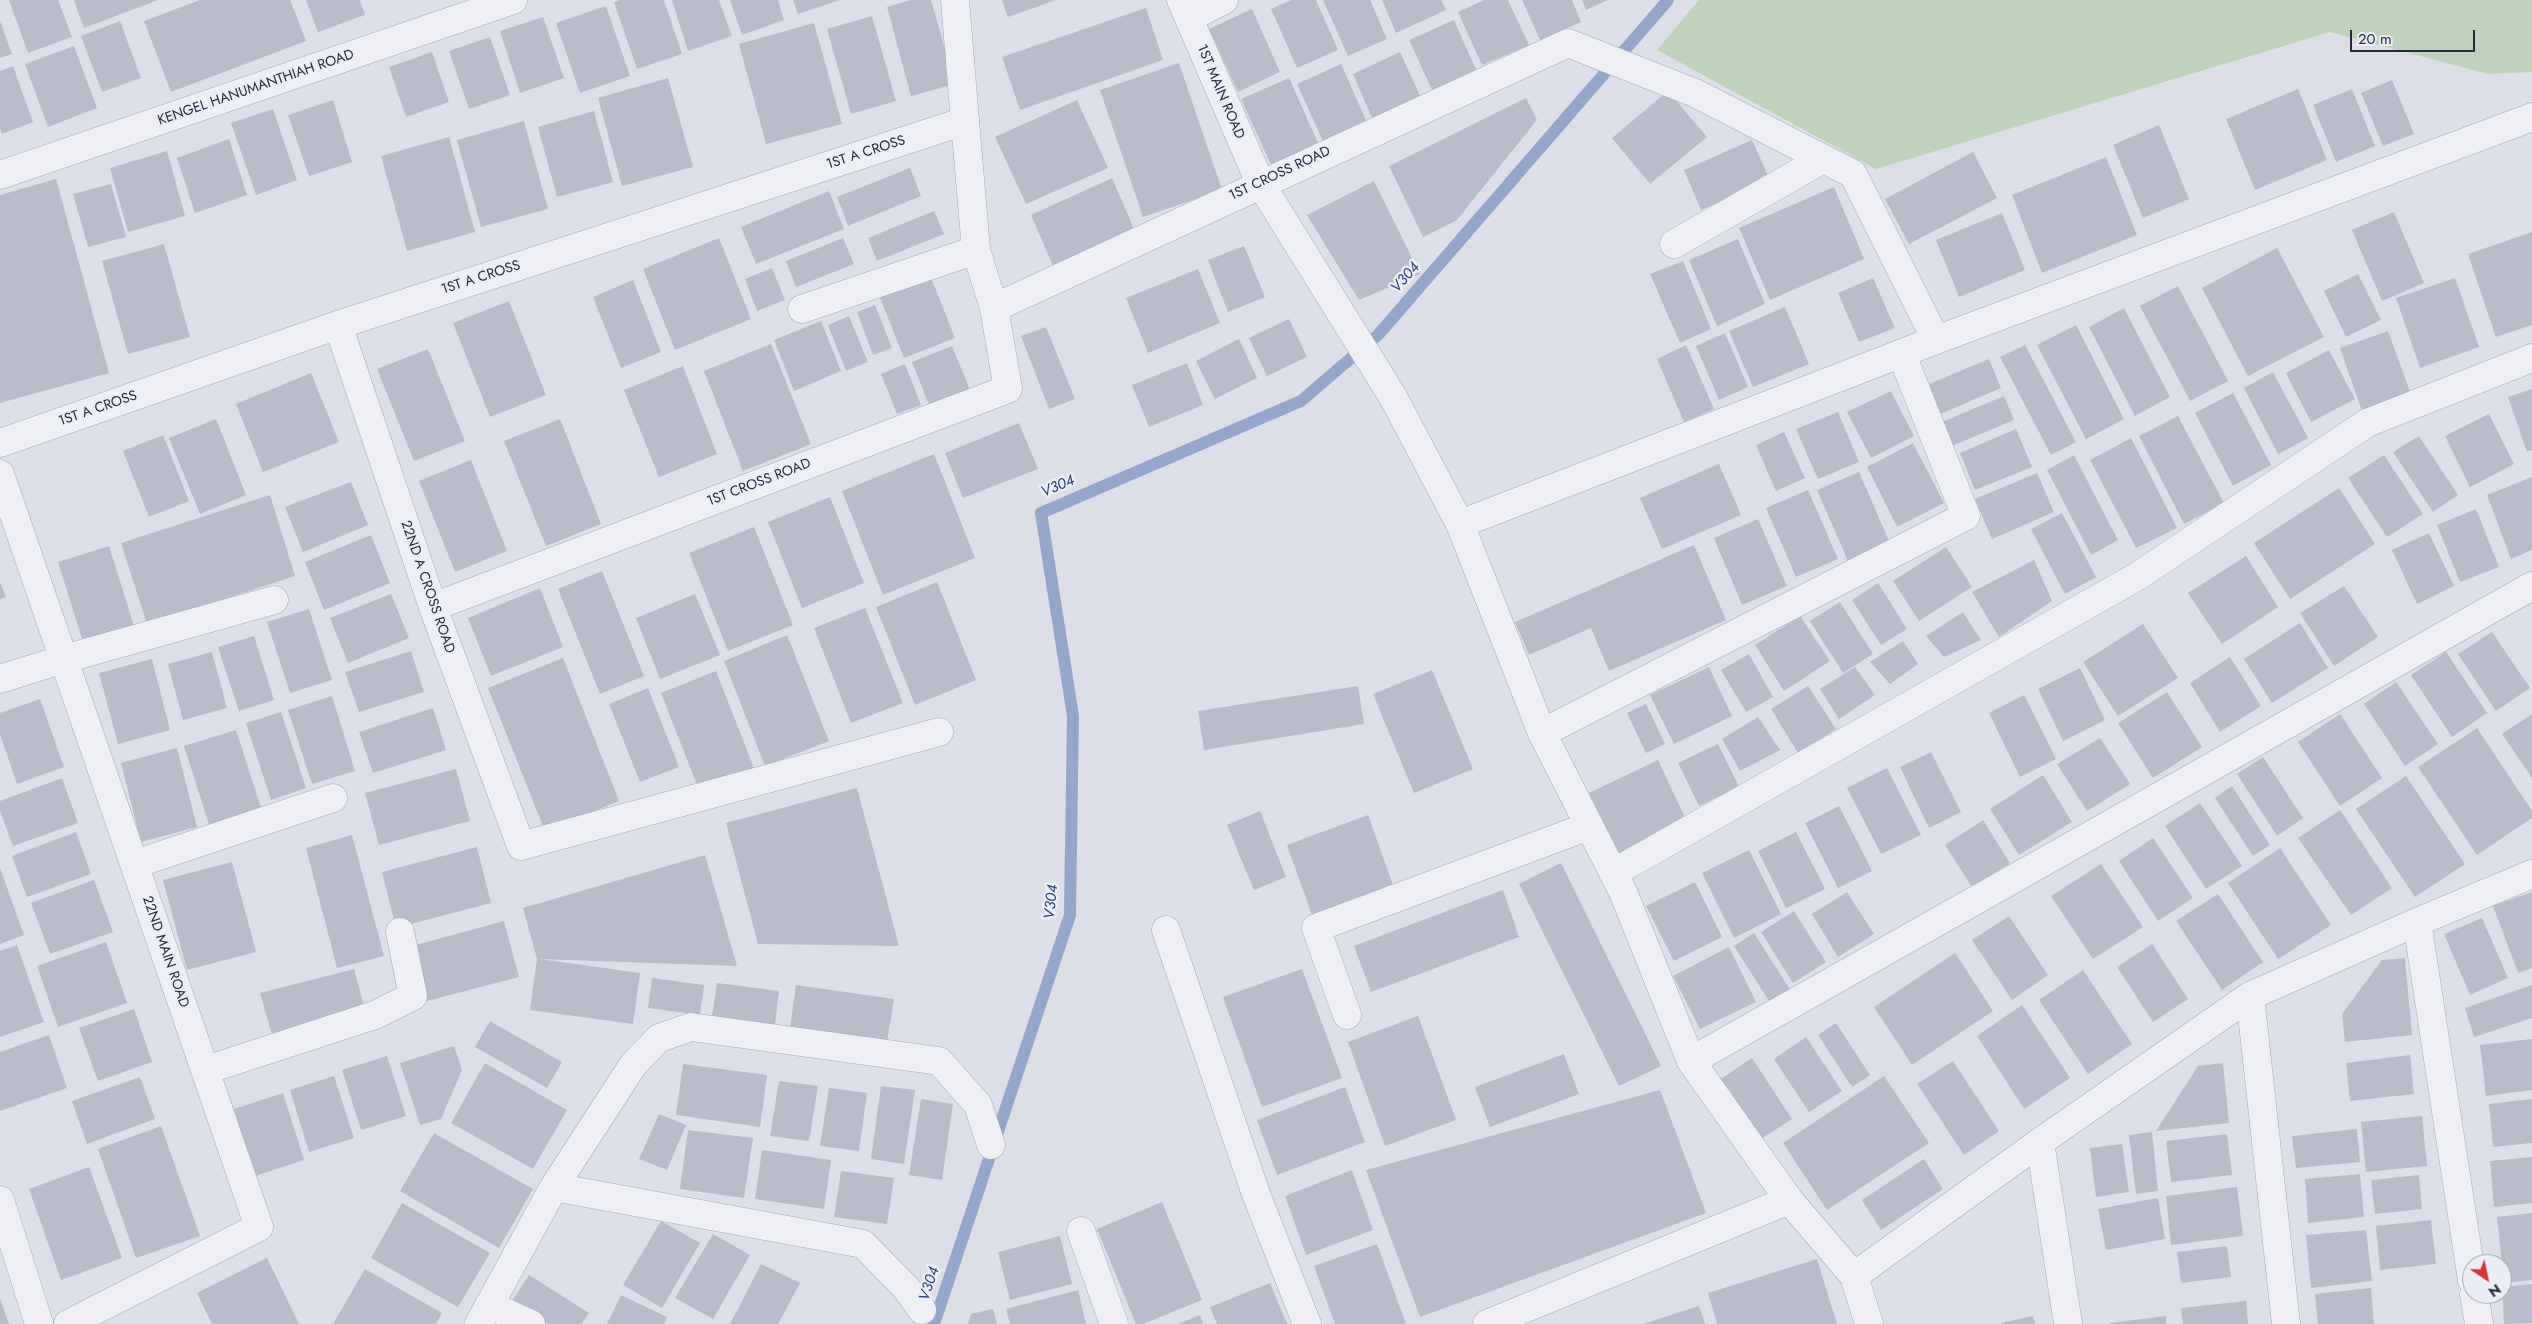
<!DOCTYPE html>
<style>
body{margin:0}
#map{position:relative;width:2532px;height:1324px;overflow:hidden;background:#dcdfe7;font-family:Jost,sans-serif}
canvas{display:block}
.north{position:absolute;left:2462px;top:1254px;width:50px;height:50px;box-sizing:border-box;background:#ebeef5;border:1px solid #9ca0ac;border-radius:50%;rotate:146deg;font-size:14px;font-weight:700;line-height:20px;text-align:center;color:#252a3e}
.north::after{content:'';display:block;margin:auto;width:18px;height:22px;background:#d73638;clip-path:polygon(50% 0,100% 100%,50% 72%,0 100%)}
.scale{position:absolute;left:2350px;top:30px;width:125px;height:22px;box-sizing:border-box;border:2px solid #252a3e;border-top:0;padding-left:6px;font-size:15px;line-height:18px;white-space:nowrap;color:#252a3e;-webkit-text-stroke:4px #ebeef5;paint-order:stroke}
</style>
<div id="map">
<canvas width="2532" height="1324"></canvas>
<div class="north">N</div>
<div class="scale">20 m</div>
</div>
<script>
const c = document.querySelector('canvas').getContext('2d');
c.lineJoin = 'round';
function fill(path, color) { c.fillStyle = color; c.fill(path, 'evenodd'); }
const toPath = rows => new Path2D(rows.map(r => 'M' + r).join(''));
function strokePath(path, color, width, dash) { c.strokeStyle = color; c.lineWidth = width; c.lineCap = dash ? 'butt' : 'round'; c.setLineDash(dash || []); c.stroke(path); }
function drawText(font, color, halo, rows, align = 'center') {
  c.font = font + ' Jost,sans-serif'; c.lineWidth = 5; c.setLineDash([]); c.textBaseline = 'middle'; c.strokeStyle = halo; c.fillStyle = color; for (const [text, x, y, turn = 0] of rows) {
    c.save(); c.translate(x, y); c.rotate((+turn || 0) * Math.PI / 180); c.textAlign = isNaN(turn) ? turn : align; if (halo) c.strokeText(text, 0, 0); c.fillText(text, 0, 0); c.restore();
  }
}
fill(toPath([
 [1699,0,2532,0,2532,72,2488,74,2330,32,1876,169,1657,50]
]), '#bfd2bc');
strokePath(toPath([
 [934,1324,1070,915,1073,716,1041,513,1301,401,1378,335,1668,0]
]), '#94a7ca', 12);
fill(toPath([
 [9,0,58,0,72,37,28,53],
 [74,0,158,0,84,28],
 [200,0,290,0,306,41,171,92,144,21],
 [306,0,360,0,365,15,318,32],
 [619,0,664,0,682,54,637,69,614,2],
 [672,0,719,0,732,36,688,51],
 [730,0,778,0,784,20,742,35],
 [793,0,840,0,798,14],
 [911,0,931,0,955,84,911,96,887,7],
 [1002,0,1056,0,1008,17],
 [1291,0,1316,0,1338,50,1297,68,1271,9],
 [1323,0,1370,0,1387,39,1348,56],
 [1382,0,1441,0,1446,10,1396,33],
 [1484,0,1508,0,1529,45,1482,65,1458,12],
 [1522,0,1572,0,1581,22,1540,40],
 [1582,0,1608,0,1586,10],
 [606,6,630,76,580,93,556,23],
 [1146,8,1163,60,1020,110,1002,57],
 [1252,9,1280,72,1238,92,1209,29],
 [872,16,896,101,851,114,827,29],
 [543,17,564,78,520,93,500,31],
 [1454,20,1478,74,1434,94,1409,40],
 [0,21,12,54,0,58],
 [120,21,141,78,102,92,81,36],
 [814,23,842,124,766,144,739,44],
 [490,37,510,95,469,109,449,51],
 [74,46,97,108,48,127,25,64],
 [432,52,449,102,406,117,389,67],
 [1400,52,1424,105,1376,127,1353,74],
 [1179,63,1222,190,1143,217,1100,90],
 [1341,64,1371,131,1327,150,1297,84],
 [13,66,33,122,2,134,0,128,0,71],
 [668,78,693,167,622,186,598,98],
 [1289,78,1318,143,1271,165,1241,99],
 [2392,80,2414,134,2383,146,2361,93],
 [2298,89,2327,160,2255,190,2226,119],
 [2352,89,2375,146,2336,162,2313,105],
 [1668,91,1707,137,1650,184,1612,138],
 [1526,98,1537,120,1457,220,1423,237,1389,166],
 [333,100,352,162,309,176,288,115],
 [1077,100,1108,168,1026,204,995,137],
 [273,109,297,180,256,195,231,123],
 [594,111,613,182,557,197,538,127],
 [524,121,548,209,481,227,457,140],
 [2159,125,2189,199,2143,218,2113,145],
 [449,137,475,232,407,251,381,156],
 [229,139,247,195,195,213,177,158],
 [1752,140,1770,180,1701,210,1684,170],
 [167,151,185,216,128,232,110,168],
 [1973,152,1997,198,1909,244,1885,199],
 [2106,157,2137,235,2042,273,2012,195],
 [910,168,921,196,848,226,837,197],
 [1112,178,1134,229,1053,266,1031,215],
 [56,179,109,373,0,403,0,195],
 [1374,181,1420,274,1359,300,1307,215],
 [111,184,126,237,88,247,73,194],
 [1834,187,1864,259,1770,300,1739,228],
 [829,191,844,229,756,264,741,227],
 [934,211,944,234,877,261,868,238],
 [2394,212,2424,283,2382,301,2352,230],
 [2002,213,2025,270,1959,297,1936,240],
 [2532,232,2532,325,2496,337,2468,254],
 [719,238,751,319,675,350,643,269],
 [843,238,854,264,796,287,786,261],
 [1738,239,1765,304,1717,326,1689,260],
 [164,244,190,337,128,354,102,261],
 [1244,246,1265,297,1228,312,1208,260],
 [2277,248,2324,337,2248,376,2202,288],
 [1683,261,1711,329,1680,343,1650,274],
 [772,268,785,300,757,311,745,279],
 [1198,269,1220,323,1148,353,1126,298],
 [2358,274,2381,320,2346,337,2324,291],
 [930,275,955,338,904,358,879,295],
 [1873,278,1895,328,1859,342,1838,293],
 [2455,278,2479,347,2420,368,2396,298],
 [633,280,661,352,621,368,593,297],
 [2178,286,2228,381,2190,401,2140,306],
 [509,301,546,395,490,417,453,323],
 [875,305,892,348,873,355,857,312],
 [1785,307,1809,364,1753,387,1729,331],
 [2124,308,2170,397,2135,416,2089,327],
 [849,316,868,362,846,371,828,325],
 [1289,319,1307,357,1267,376,1249,338],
 [821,321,841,371,794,391,774,340],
 [2076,325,2124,419,2086,439,2037,345],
 [1046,327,1075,399,1049,409,1021,336],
 [2388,331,2412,397,2363,414,2340,348],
 [1725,333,1748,387,1719,400,1696,346],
 [1239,339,1257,378,1215,399,1196,361],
 [771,344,811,444,743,471,704,371],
 [1686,345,1714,409,1684,422,1657,359],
 [2025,345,2076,442,2051,455,2000,357],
 [952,346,970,390,929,405,912,362],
 [428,349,465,441,414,461,377,369],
 [2329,350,2355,399,2311,422,2286,373],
 [1989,359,2001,388,1940,414,1929,384],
 [1187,363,1203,405,1149,427,1132,385],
 [905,364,921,405,897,414,881,374],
 [683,366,717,454,659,477,624,390],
 [2273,372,2308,438,2278,454,2244,388],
 [311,373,339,442,263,472,236,404],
 [2532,389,2532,450,2527,452,2508,397],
 [1891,391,1914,436,1871,458,1847,412],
 [2233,393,2271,465,2233,486,2195,413],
 [2004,396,2014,420,1952,446,1942,422],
 [1838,412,1859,462,1818,479,1796,429],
 [2489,414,2514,464,2470,487,2445,436],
 [2178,416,2224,503,2184,524,2139,436],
 [216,419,246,495,200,514,169,438],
 [560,419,601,524,546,546,504,441],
 [1019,423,1038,469,963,498,945,453],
 [2016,429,2032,467,1975,490,1960,453],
 [1784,432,1805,478,1776,491,1756,445],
 [163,435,189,501,149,517,123,451],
 [2419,436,2458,495,2433,512,2393,452],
 [2131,438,2177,528,2136,548,2090,460],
 [1913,443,1944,503,1897,527,1867,467],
 [934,454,975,558,883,595,842,491],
 [2074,455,2118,540,2091,555,2047,470],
 [2384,455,2423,514,2387,537,2348,478],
 [471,460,507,551,455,572,419,481],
 [1719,464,1741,515,1662,549,1640,498],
 [1859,472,1890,543,1848,561,1817,490],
 [2037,473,2054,512,1992,539,1975,499],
 [2532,477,2532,550,2511,559,2487,495],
 [351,482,368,525,303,552,285,507],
 [2339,488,2375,544,2290,599,2254,543],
 [1808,490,1838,559,1796,577,1766,508],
 [270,495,295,576,147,624,121,543],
 [830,497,864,583,802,608,768,522],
 [2476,509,2499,567,2460,582,2437,525],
 [2062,513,2096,577,2065,594,2031,529],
 [1758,519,1787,586,1742,605,1714,538],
 [754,527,793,625,728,651,689,553],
 [2429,533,2454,586,2417,604,2392,550],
 [371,535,390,583,324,610,305,562],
 [1694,545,1726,620,1609,671,1591,628,1529,655,1515,622],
 [109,546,135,629,84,645,58,562],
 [1946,547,1972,587,1919,621,1893,581],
 [2246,556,2278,607,2222,644,2188,593],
 [2034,560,2052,601,1999,637,1972,592],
 [602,571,644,676,600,694,558,589],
 [0,582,6,597,0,599],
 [937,582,976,680,915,705,876,607],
 [1878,583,1907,629,1881,645,1852,600],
 [2344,586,2378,637,2334,666,2300,613],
 [540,588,563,647,491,676,468,618],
 [391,594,409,638,348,663,330,618],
 [695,594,720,655,660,679,636,618],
 [1840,602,1873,654,1843,673,1810,621],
 [865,608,903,703,851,723,814,628],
 [309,609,332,680,290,693,267,622],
 [1963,612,1981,640,1944,657,1926,636],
 [1800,616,1830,661,1784,691,1755,645],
 [2300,623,2328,668,2272,703,2244,659],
 [2143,624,2178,678,2118,716,2083,662],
 [2492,632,2530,688,2496,711,2458,654],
 [787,635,829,741,765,766,724,661],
 [254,636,274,700,239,711,218,647],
 [1903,641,1918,664,1890,684,1870,662],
 [411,651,424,692,359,712,345,672],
 [212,652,227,708,183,720,168,664],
 [2446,652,2487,713,2452,737,2411,675],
 [1749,654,1773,697,1746,712,1721,670],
 [2230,657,2261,706,2220,732,2190,683],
 [563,658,619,801,545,831,488,688],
 [152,659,170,730,118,744,99,673],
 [1709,667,1732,716,1674,744,1650,695],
 [1855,667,1875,695,1839,719,1820,689],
 [2080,668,2105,720,2063,741,2038,689],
 [1432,670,1473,769,1414,793,1373,694],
 [716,671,754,768,699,790,661,693],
 [2396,682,2438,744,2405,766,2364,704],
 [1358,686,1364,724,1204,750,1198,711],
 [1808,686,1836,729,1798,753,1771,709],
 [648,688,679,767,640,782,609,704],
 [2167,692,2202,747,2153,778,2118,723],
 [2024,695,2056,759,2020,777,1989,713],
 [332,696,355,771,312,784,288,710],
 [40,699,64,767,17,784,0,734,0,713],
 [1646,704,1665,744,1646,753,1627,713],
 [433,708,446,750,373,773,359,732],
 [281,712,306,788,271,800,246,723],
 [2340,714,2382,778,2340,806,2298,742],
 [2532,714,2532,778,2502,734],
 [1758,717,1780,750,1740,771,1722,739],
 [2477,728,2532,811,2532,818,2477,855,2418,767],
 [236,730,264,817,212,834,184,746],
 [2100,738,2130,784,2087,811,2057,764],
 [1718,744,1739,787,1699,806,1678,763],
 [177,748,197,827,141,842,121,763],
 [1931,752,1961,812,1929,828,1900,767],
 [2263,757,2303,818,2277,836,2237,774],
 [1658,760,1687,822,1619,855,1589,793],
 [1887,768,1921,835,1881,854,1847,788],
 [456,769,470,821,379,845,365,793],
 [2043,775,2072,822,2019,855,1990,809],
 [2406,776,2465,864,2415,897,2356,809],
 [62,778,78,823,13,846,0,811,0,801],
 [2232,786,2270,845,2253,856,2215,798],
 [857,788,899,946,758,944,726,823],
 [2200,803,2242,866,2206,889,2165,826],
 [1839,806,1872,871,1838,888,1805,823],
 [2340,810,2392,888,2351,915,2298,838],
 [1260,811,1286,877,1254,890,1227,825],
 [1368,815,1393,885,1312,915,1287,845],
 [1983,820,2010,863,1972,887,1945,845],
 [76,832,91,874,27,897,12,856],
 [1796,832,1825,889,1786,908,1758,851],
 [352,835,384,956,337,968,306,848],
 [2153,838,2193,898,2158,921,2119,861],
 [477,847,491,903,396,928,382,872],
 [2280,848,2331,925,2278,959,2228,883],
 [1749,850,1781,914,1734,938,1702,873],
 [705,855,737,966,540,959,640,973,633,1024,530,1010,537,959,523,908],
 [232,862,256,952,187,970,163,880],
 [1561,863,1661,1066,1619,1086,1519,884],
 [2101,864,2143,927,2093,959,2051,896],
 [0,868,24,935,0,944],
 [94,880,113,932,50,954,31,903],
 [1695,882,1722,937,1674,961,1646,906],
 [1503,890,1519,937,1371,992,1354,946],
 [1847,892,1874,934,1838,957,1812,914],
 [2532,892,2532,968,2518,973,2493,906],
 [2218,894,2263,962,2222,990,2176,921],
 [1794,911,1826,962,1793,983,1761,932],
 [2009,916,2048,975,2012,1000,1972,940],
 [2482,918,2508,978,2470,995,2444,934],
 [504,921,519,977,419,1003,405,948],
 [1754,933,1791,991,1771,1004,1734,946],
 [106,942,127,1003,58,1027,37,966],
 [2152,944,2188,999,2153,1022,2117,967],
 [17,945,44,1022,0,1037,0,951],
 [1729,947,1756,1002,1700,1029,1673,976],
 [1955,953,1993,1011,1912,1065,1874,1007],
 [2405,958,2412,1035,2345,1042,2342,1014,2382,960],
 [354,969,366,1013,273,1038,260,993],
 [1302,969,1342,1078,1262,1107,1223,997],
 [2083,970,2132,1044,2088,1074,2039,1000],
 [652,978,704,985,700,1015,648,1008],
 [717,983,779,991,775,1025,712,1016],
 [796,985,894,999,887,1042,790,1028],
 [2532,985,2532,1018,2474,1037,2465,1008],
 [2022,1005,2070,1078,2024,1109,1977,1036],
 [134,1009,152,1062,98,1081,79,1028],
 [1418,1016,1456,1120,1385,1146,1348,1042],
 [490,1021,562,1062,547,1088,475,1047],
 [1836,1023,1870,1075,1852,1087,1818,1035],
 [49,1035,67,1088,0,1111,0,1052],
 [1806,1037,1842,1091,1809,1112,1774,1059],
 [2532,1039,2532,1090,2486,1096,2480,1045],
 [454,1046,462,1070,441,1119,420,1125,400,1063],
 [1564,1054,1579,1094,1490,1127,1475,1087],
 [2410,1055,2414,1094,2350,1101,2346,1063],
 [387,1056,406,1116,361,1130,342,1070],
 [1752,1058,1792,1119,1758,1141,1718,1081],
 [1953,1061,1999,1131,1964,1155,1917,1084],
 [485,1063,567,1110,533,1169,451,1123],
 [2223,1063,2229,1123,2156,1131,2198,1066],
 [683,1064,767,1075,760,1127,676,1115],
 [334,1076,354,1138,309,1152,290,1090],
 [1884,1076,1929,1143,1827,1210,1783,1143],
 [140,1077,155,1119,87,1144,72,1101],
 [779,1081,818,1086,809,1141,770,1136],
 [881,1086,915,1090,904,1164,871,1159],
 [1345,1087,1365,1142,1277,1175,1257,1120],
 [829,1088,867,1093,859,1151,820,1146],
 [1660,1090,1706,1213,1420,1317,1366,1170],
 [283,1093,304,1160,255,1176,234,1109],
 [921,1099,953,1104,942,1180,909,1175],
 [2532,1099,2532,1143,2493,1147,2489,1104],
 [659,1114,686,1125,667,1170,639,1159],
 [2422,1116,2427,1166,2366,1172,2361,1122],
 [161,1126,200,1236,136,1258,98,1149],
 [2357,1129,2360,1162,2296,1168,2292,1136],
 [688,1130,753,1138,744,1198,680,1189],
 [2152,1132,2158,1191,2136,1194,2129,1135],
 [434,1133,533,1189,499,1248,400,1191],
 [2227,1134,2232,1175,2171,1182,2166,1141],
 [2122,1144,2129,1192,2096,1197,2090,1148],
 [762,1150,831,1160,824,1209,755,1199],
 [2532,1157,2532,1203,2494,1207,2490,1161],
 [1924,1159,1943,1189,1881,1230,1862,1200],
 [89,1167,122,1258,61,1280,29,1189],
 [1352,1170,1373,1230,1306,1255,1285,1196],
 [841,1171,894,1178,887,1224,834,1217],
 [2360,1174,2364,1217,2308,1223,2305,1179],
 [2419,1175,2422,1209,2375,1214,2371,1180],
 [2237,1187,2243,1236,2171,1245,2166,1196],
 [2158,1198,2165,1239,2106,1250,2098,1209],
 [1162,1202,1202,1300,1143,1324,1136,1324,1097,1229],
 [402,1203,490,1253,458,1307,371,1258],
 [2532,1213,2532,1280,2504,1283,2497,1217],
 [2431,1220,2436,1264,2380,1270,2376,1226],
 [661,1221,700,1243,662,1308,623,1285],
 [2366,1230,2372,1281,2311,1288,2306,1235],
 [713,1234,750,1255,713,1319,675,1298],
 [1060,1236,1072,1284,1010,1300,998,1252],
 [1377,1244,1406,1324,1335,1324,1314,1266],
 [2227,1246,2231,1277,2181,1283,2177,1252],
 [267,1258,299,1324,212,1324,197,1293],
 [1817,1259,1837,1324,1717,1324,1708,1293],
 [761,1264,800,1283,778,1324,730,1324],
 [365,1269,442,1313,436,1324,333,1324],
 [529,1275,589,1313,581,1324,548,1324,512,1301],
 [1270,1283,1287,1324,1217,1324,1210,1307],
 [2532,1284,2532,1323,2504,1324,2502,1287],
 [2371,1288,2374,1324,2318,1324,2315,1294],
 [1078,1290,1086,1324,1010,1324,1006,1309],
 [621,1295,667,1317,664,1324,607,1324],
 [0,1298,9,1324,0,1324],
 [2246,1301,2248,1324,2183,1324,2181,1308],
 [1699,1306,1705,1324,1643,1324],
 [993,1309,997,1324,968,1324,971,1314],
 [1200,1315,1203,1324,1178,1324],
 [2033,1316,2035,1324,2001,1324,2001,1323],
 [2166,1316,2166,1324,2110,1324,2110,1323]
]), '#b9bdca');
const minor = toPath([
 [955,0,965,121],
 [1189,18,1224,0],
 [0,175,513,0],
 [1674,244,1823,159],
 [802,309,976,250],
 [338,325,433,607,521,846,939,732],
 [0,474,259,1227,68,1324],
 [1460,524,1936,340],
 [433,607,1008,389,994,308],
 [0,679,64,659,274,600],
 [1542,733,1966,516,1902,355],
 [135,864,333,798],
 [1613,873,2138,576,2367,423,2532,358],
 [2417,922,2472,1280],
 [1166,930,1256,1194,1307,1324],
 [2250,996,2286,1324],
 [1347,1015,1316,928,1589,826],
 [1691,1061,2532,586],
 [206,1070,375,1015,413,996,400,932],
 [2040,1142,2068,1324],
 [554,1187,633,1065,659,1038,691,1027,939,1061,978,1105,991,1145],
 [0,1200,39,1324],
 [1081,1231,1114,1324],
 [1854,1276,2040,1142,2250,996,2417,922,2532,874],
 [2474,1294,2479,1324],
 [489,1305,531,1324],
 [479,1324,554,1187,863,1244,907,1289,922,1310],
 [1487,1324,1789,1200]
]);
const tertiary = toPath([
 [1181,0,1260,183,1393,397,1460,524,1542,733,1623,892,1691,1061,1789,1200,1854,1276,1869,1324],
 [0,443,338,325,965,121,976,250,994,308,1568,43,1695,93,1853,174,1936,340,2532,117]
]);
strokePath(minor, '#a5a9b4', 29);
strokePath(tertiary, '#a5a9b4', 29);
strokePath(minor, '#eff0f5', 28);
strokePath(tertiary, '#eff0f5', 28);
drawText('14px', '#252a3e', '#ebeef5', [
 ["KENGEL HANUMANTHIAH ROAD",256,88,-19],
 ["1ST MAIN ROAD",1220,92,67],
 ["1ST A CROSS",866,153,-18],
 ["1ST CROSS ROAD",1280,174,-25],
 ["1ST A CROSS",481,278,-18],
 ["1ST A CROSS",98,409,-19],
 ["1ST CROSS ROAD",759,483,-21],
 ["22ND A CROSS ROAD",427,587,71],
 ["22ND MAIN ROAD",165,952,71]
]);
drawText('italic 15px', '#2c4375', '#ebeef5', [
 ["V304",1406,278,-49],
 ["V304",1058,487,-23],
 ["V304",1052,902,-84],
 ["V304",930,1284,-72]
]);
</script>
